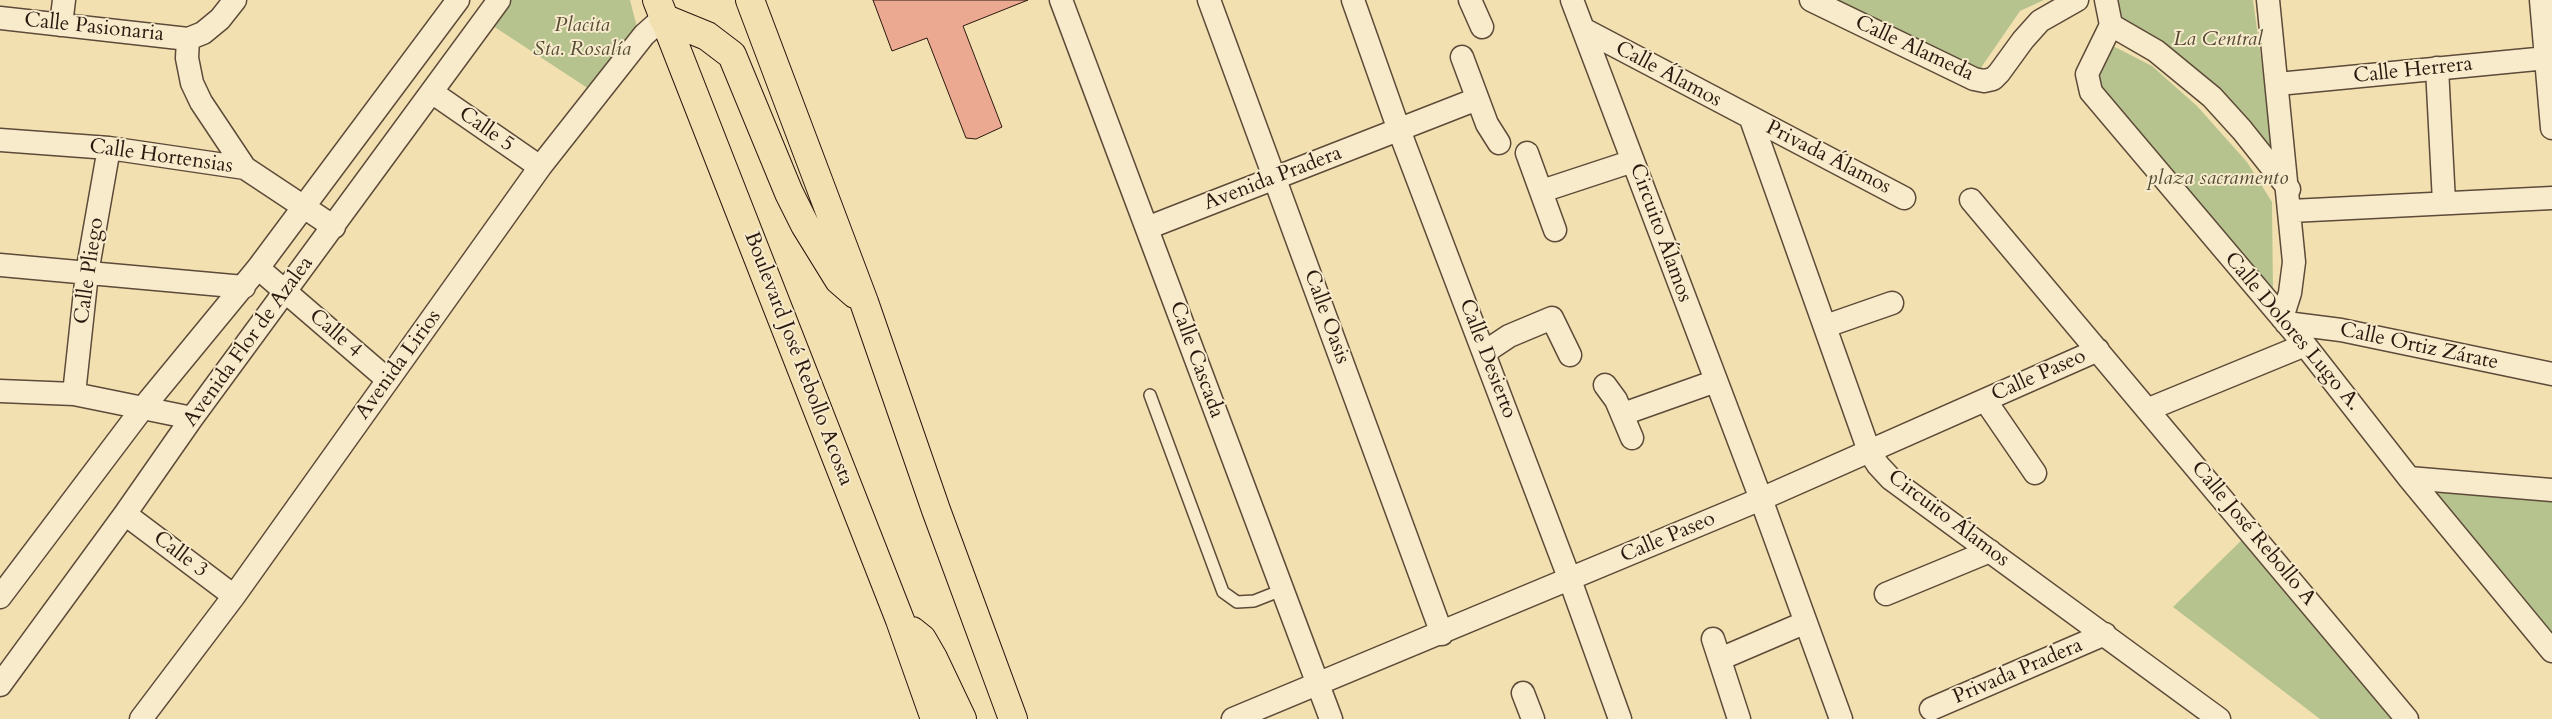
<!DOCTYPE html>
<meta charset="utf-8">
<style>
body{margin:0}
canvas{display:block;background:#f3e0b1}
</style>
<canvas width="2552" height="719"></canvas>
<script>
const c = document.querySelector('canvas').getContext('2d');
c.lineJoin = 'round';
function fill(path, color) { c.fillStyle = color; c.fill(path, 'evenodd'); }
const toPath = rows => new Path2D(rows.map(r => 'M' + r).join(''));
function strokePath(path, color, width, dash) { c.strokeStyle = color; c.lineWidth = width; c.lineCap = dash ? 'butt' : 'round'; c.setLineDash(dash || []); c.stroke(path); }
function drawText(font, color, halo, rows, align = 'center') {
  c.font = font + ' Cardo,serif'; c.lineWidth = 4; c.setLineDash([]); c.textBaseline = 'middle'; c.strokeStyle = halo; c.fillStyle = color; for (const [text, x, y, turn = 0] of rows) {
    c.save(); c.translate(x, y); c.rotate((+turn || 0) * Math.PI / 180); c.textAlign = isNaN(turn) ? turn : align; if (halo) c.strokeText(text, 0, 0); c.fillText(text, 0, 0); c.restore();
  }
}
fill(toPath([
 [507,0,630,0,637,27,592,91,490,24],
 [1837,0,2044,0,2020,11,1978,72],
 [2112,0,2253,0,2275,159,2115,22],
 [2113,46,2152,66,2197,106,2247,162,2272,202,2273,294,2096,84,2099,69],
 [2413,480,2552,491,2552,650],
 [2246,536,2398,719,2320,719,2173,607]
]), '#b6c38f');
const building = toPath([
 [873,0,1028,0,963,26,1002,127,976,139,966,138,927,38,892,51,873,0]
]);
fill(building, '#eba991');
strokePath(building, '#2b180f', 1);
const lane = toPath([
 [1150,395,1223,592,1237,602,1254,601,1282,590]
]);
const street = toPath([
 [1061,0,1331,719],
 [1209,0,1442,634],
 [1353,0,1399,130,1570,580,1620,719],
 [1470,0,1482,27],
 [1572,0,1761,499,1841,719],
 [1811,0,1974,79,1984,81,1993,79,1999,73,2023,40,2040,21,2077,0],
 [2106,0,2111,25,2087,74,2091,92,2305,345,2409,478,2552,651],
 [2268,0,2294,262,2290,293,2282,318],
 [2541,0,2552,128],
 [0,18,188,39,203,33,220,19,235,0],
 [61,25,64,0],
 [2111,25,2156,51,2212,97,2242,130,2289,189],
 [1585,30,1904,198],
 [188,39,187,58,192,83,201,102,245,168],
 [1462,57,1487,124,1499,143],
 [2437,68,2444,202],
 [2278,84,2547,58],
 [433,93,540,167],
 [1751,119,1869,451,1878,465,1891,479,1910,493,2219,719],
 [0,140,109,148,245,168,334,227],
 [1527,153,1555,230],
 [1542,191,1633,161],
 [1971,200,2407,719],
 [2291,211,2552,198],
 [1147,228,1477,99],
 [0,265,244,287],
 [258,268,388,380],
 [2286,323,2341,330,2552,374],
 [1826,326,1892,303],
 [1485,352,1509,336,1552,318,1570,355],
 [1605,385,1616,400,1632,438],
 [0,391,74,394,192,418],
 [74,394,87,273,109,148],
 [1985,400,2035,473],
 [2149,409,2305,345],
 [1623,414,1716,381],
 [2409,478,2552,490],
 [125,514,234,596],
 [1886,594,1990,551],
 [0,597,142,409,258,268,458,0],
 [1713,639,1739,719],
 [1720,659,1804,623],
 [0,685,125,514,192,418,499,0],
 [1523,693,1533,719],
 [1931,709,2105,634],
 [141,719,234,596,540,167,644,35,663,18],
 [1233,719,1761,499,2098,350]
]);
const primary = toPath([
 [657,0,900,620,935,719],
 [750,0,864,302,936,510,1013,719],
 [663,18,707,36,732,55,789,193,805,225,839,280,855,294],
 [912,631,922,639,933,658,962,719]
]);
strokePath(lane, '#5d4a38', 14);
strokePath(street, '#5d4a38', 25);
strokePath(primary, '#2b180f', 30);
strokePath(lane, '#f7ebcc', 11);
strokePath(street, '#f7ebcc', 22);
strokePath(primary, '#f3e0b1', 28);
drawText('italic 21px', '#554b35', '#f7ebcc', [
 ["Placita",582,26],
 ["Sta. Rosalía",582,50],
 ["La Central",2218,40],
 ["plaza sacramento",2218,179]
]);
drawText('21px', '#2b180f', '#f7ebcc', [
 ["Calle Pasionaria",94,28,6],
 ["Calle Alameda",1914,49,25],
 ["Calle Herrera",2413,71,-6],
 ["Calle Álamos",1668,75,28],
 ["Calle 5",486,130,35],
 ["Calle Hortensias",161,157,8],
 ["Privada Álamos",1828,158,27],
 ["Avenida Pradera",1273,179,-21],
 ["Circuito Álamos",1660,233,70],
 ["Calle Pliego",90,271,-82],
 ["Calle Oasis",1326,317,70],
 ["Calle Dolores Lugo A.",2292,332,50],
 ["Calle 4",335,334,41],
 ["Avenida Flor de Azalea",249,342,-54],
 ["Calle Ortiz Zárate",2419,347,12],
 ["Boulevard José Rebollo Acosta",798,359,69],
 ["Calle Desierto",1487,359,69],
 ["Calle Cascada",1196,360,70],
 ["Avenida Lirios",399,365,-54],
 ["Calle Paseo",2039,376,-24],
 ["Circuito Álamos",1948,519,37],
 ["Calle José Rebollo A",2253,534,50],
 ["Calle Paseo",1668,538,-23],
 ["Calle 3",180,555,37],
 ["Privada Pradera",2018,672,-23]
]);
</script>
